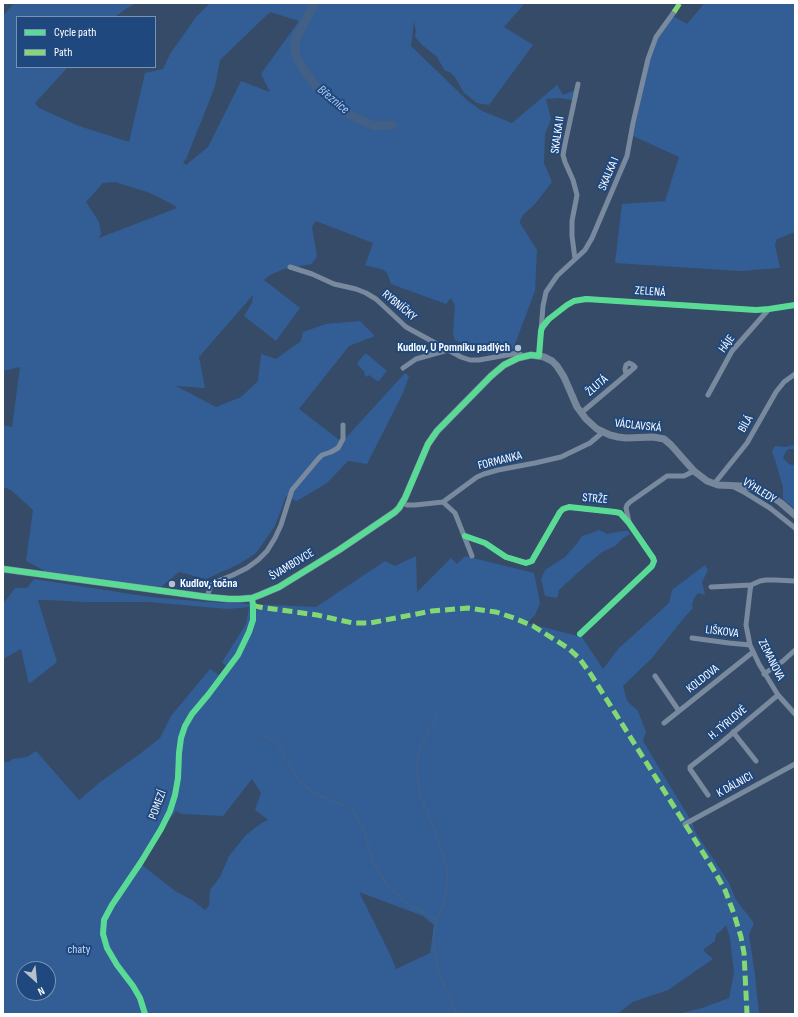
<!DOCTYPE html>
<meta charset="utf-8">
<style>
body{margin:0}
#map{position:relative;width:798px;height:1017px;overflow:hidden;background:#354b68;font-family:"Sofia Sans Condensed",sans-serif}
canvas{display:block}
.frame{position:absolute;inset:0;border:4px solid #fff;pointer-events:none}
.legend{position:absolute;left:16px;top:16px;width:140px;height:52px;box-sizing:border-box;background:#1f487e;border:1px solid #7991b2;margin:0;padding:5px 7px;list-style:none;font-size:12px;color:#fff}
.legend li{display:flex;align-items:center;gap:8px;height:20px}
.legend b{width:20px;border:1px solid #7991b2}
.north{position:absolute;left:16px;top:961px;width:40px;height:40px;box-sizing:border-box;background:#1f487e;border:1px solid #7991b2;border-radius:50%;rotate:153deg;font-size:11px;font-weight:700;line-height:16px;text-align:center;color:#fff}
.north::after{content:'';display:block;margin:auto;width:14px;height:18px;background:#b8c0ca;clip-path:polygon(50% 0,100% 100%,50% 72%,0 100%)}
</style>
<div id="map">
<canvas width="798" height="1017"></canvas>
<div class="frame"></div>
<ul class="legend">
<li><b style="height:5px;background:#5adb95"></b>Cycle path</li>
<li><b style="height:5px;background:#83d873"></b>Path</li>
</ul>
<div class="north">N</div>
</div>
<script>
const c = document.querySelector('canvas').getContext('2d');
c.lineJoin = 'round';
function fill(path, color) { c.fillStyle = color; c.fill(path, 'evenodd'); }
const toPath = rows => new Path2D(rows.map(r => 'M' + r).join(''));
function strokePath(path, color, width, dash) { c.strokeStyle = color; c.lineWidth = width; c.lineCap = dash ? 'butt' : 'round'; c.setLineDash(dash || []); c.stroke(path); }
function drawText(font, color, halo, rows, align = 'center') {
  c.font = font + ' "Sofia Sans Condensed",sans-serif'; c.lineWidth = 4; c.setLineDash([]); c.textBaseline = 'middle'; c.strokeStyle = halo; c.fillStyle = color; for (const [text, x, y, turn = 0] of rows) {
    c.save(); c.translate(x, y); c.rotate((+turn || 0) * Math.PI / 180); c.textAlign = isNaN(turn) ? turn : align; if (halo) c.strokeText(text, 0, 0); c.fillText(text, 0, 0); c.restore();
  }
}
fill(toPath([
 [14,3,136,3,124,10,115,17,17,17,17,67,68,67,35,103,39,108,79,126,129,142,145,73,163,69,170,54,196,17,210,3,525,3,504,27,533,45,489,105,477,103,464,93,455,77,450,72,445,71,437,57,422,45,416,38,415,35,416,32,414,21,411,46,468,101,482,111,512,123,557,85,563,95,575,90,573,100,559,98,546,99,551,119,545,134,544,163,552,182,535,204,523,215,520,221,520,223,537,250,535,291,513,349,489,353,455,340,453,334,455,306,451,298,446,304,391,284,387,273,384,270,365,265,373,243,316,221,312,227,317,256,312,264,284,269,270,275,264,280,300,308,276,341,244,316,252,303,253,295,199,357,205,388,176,386,216,407,241,397,258,381,261,354,276,359,301,341,303,332,326,324,360,321,375,336,349,346,299,409,342,442,405,373,409,376,403,393,367,464,348,461,327,483,297,501,286,496,275,526,256,553,239,564,206,579,179,572,161,587,45,571,26,561,33,510,11,490,3,487,3,425,12,427,20,367,3,371,3,16],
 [270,12,299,21,261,74,270,92,241,81,208,147,186,165,183,162,186,159,207,107,215,86,220,60],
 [115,182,150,193,172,204,177,208,99,238,101,233,99,222,86,202,103,183],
 [701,3,795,3,795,232,777,239,775,245,780,268,740,271,615,263,622,204,665,201,679,157,633,136,649,61,658,38,673,16,687,24,703,5],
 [365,354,367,354,386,370,386,372,379,381,377,381,369,375,367,377,364,374,365,372,358,365,357,363],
 [793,445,795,447,795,451,793,449,789,449,786,451,783,458,789,464,795,466,795,509,783,499,783,487,775,460,772,452,775,446,786,447],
 [599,530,607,534,623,531,628,531,630,534,623,538,615,546,602,552,584,567,559,590,557,598,545,596,541,579,545,570,565,557,579,541,582,536,589,534],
 [416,556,417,592,451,558,457,564,465,556,534,573,540,603,535,615,527,623,582,637,603,669,618,649,669,603,672,590,705,565,708,570,702,582,705,595,698,593,694,598,692,605,693,608,683,619,652,658,623,686,627,701,638,711,646,732,643,741,693,824,693,827,696,833,728,881,736,900,754,923,749,935,755,975,759,1014,678,1014,702,1008,729,998,734,973,730,938,726,925,721,931,716,934,715,941,703,950,713,959,668,990,633,1002,617,1014,3,1014,3,762,8,762,13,759,27,757,36,751,79,800,99,783,141,753,160,738,171,716,210,669,219,675,226,666,222,662,246,624,249,607,228,609,149,602,86,602,47,600,38,600,57,662,29,684,21,649,3,659,3,604,15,588,27,588,34,579,150,597,208,602,316,607,385,561,395,566],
 [252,779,261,793,255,810,268,820,260,824,246,835,229,856,220,877,210,890,209,906,205,910,192,900,175,891,142,865,139,861,176,811,182,814,223,816],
 [359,892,423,916,434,925,430,953,396,969,390,954],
 [24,969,48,969,48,993,24,993]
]), '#325e95');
strokePath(toPath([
 [262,736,268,737,280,747,296,777,307,788,323,797,344,805,354,812,363,827,373,862,386,884,406,903,437,920,434,928,434,946,438,970,444,986,457,1014],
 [437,920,445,899,448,871,438,839,420,794,417,769,418,755,422,744,438,714]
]), '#425f86', 1.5);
strokePath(toPath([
 [315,3,295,40,295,50,298,60,304,70,320,91,350,115,374,126,392,125]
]), '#425f86', 9);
strokePath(toPath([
 [575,259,572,236,572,221,577,195,573,180,565,162,563,155,565,144,578,84],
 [290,267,312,274,334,284,356,289,366,293,376,299,406,327,461,357,470,360,479,360,518,353,523,356],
 [542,329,549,319,567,305,574,301,586,299,756,310,769,309,795,305],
 [539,356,543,306,546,292,557,276,585,250,592,238,627,156,633,123,648,59,656,37,674,12],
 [403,368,416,359,448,350],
 [708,395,732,351,769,309],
 [581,413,619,381,635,367,633,365,629,363,626,365,625,369,626,374],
 [714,484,747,443,776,392,784,382,795,374],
 [734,487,744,492,770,508,795,528],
 [443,502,455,513,457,518,472,556],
 [403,503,407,505,415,505,443,502,477,477,484,474,498,470,535,463,561,457,590,443,603,432],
 [629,522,626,508,627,505,630,502,667,476,684,476,694,471],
 [465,536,485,543,506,557,526,563,532,561,533,559,560,512,563,509,569,507,615,512,620,513,629,523,653,558,654,561,652,566,580,634],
 [751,585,750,591,746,625,750,645,759,664,778,695,795,714],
 [711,587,751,585,760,581,766,580,775,580,795,581],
 [207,597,211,585,218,581,233,575,247,568,258,560,267,551,275,538,281,525,292,490,318,459,322,455,331,452,338,448,343,439,343,425],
 [692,638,729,643,750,645],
 [764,674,783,661,794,651],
 [655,676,679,711],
 [664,723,753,652],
 [733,732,756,761],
 [708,795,690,769,690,767,722,742,778,695],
 [685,824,795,764],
 [145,1014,140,998,133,986,117,965,107,948,103,934,104,920,112,905,141,862,161,829,170,811,175,795,178,778,179,753,181,738,185,726,192,714,208,695,238,655,249,632,253,620,253,605,252,598]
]), '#798a9f', 5);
strokePath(toPath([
 [3,569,207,597,229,599,240,599,252,598,260,595,279,587,292,579,339,550,395,512,399,508,405,498,428,444,437,431,491,376,504,365,518,358,531,355,544,357,552,361,557,366,564,377,577,407,586,419,597,429,610,435,618,437,626,438,653,437,664,439,671,445,694,471,707,481,718,485,741,486,753,488,764,491,781,503,795,515]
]), '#76869b', 7);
strokePath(toPath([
 [674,12,680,3],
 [253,605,259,607,317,615,353,623,370,623,432,611,468,608,496,612,514,618,533,626,568,648,579,658,590,673,712,867,725,890,734,914,741,937,744,953,747,1014]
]), '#83d873', 5, [10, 5]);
strokePath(toPath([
 [465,536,485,543,506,557,526,563,532,561,533,559,560,512,563,509,569,507,615,512,620,513,629,523,653,558,654,561,652,566,580,634],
 [3,569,207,597,229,599,240,599,252,598,260,595,279,587,292,579,339,550,395,512,399,508,405,498,428,444,437,431,491,376,504,365,518,358,531,355,539,356,541,331,542,327,549,319,567,305,574,301,586,299,756,310,769,309,795,305],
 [145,1014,140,998,133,986,117,965,107,948,103,934,104,920,112,905,141,862,161,829,170,811,175,795,178,778,179,753,181,738,185,726,192,714,208,695,238,655,249,632,253,620,253,605,252,598]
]), '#5adb95', 6);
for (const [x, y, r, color] of [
 [518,348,4,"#b8c0ca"],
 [172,584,4,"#b8c0ca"]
]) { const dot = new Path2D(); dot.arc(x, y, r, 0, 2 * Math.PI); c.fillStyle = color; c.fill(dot); strokePath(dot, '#1f487e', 1.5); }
drawText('12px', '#fff', '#1f487e', [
 ["SKALKA II",558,135,-82],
 ["SKALKA I",609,174,-67],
 ["ZELENÁ",650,292,4],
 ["RYBNÍČKY",399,306,40],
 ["HÁJE",727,344,-54],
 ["ŽLUTÁ",597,386,-41],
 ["BÍLÁ",746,424,-60],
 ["VÁCLAVSKÁ",638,426,6],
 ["FORMANKA",500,461,-14],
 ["VÝHLEDY",759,491,32],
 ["STRŽE",595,499,5],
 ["ŠVAMBOVCE",292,565,-31],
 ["LIŠKOVA",722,632,7],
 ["ZEMANOVA",771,660,63],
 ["KOLDOVA",703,679,-38],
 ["H. TÝRLOVÉ",728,723,-40],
 ["K DÁLNICI",735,785,-29],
 ["POMEZÍ",158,805,-70]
]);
drawText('bold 12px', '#fff', '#1f487e', [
 ["Kudlov, U Pomníku padlých",510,348],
 ["Kudlov, točna",180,584,"left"]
], 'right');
drawText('12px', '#c6dbf6', '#1f487e', [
 ["chaty",79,950]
]);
drawText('italic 13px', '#adcbef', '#1f487e', [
 ["Březnice",333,100,40]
]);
</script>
